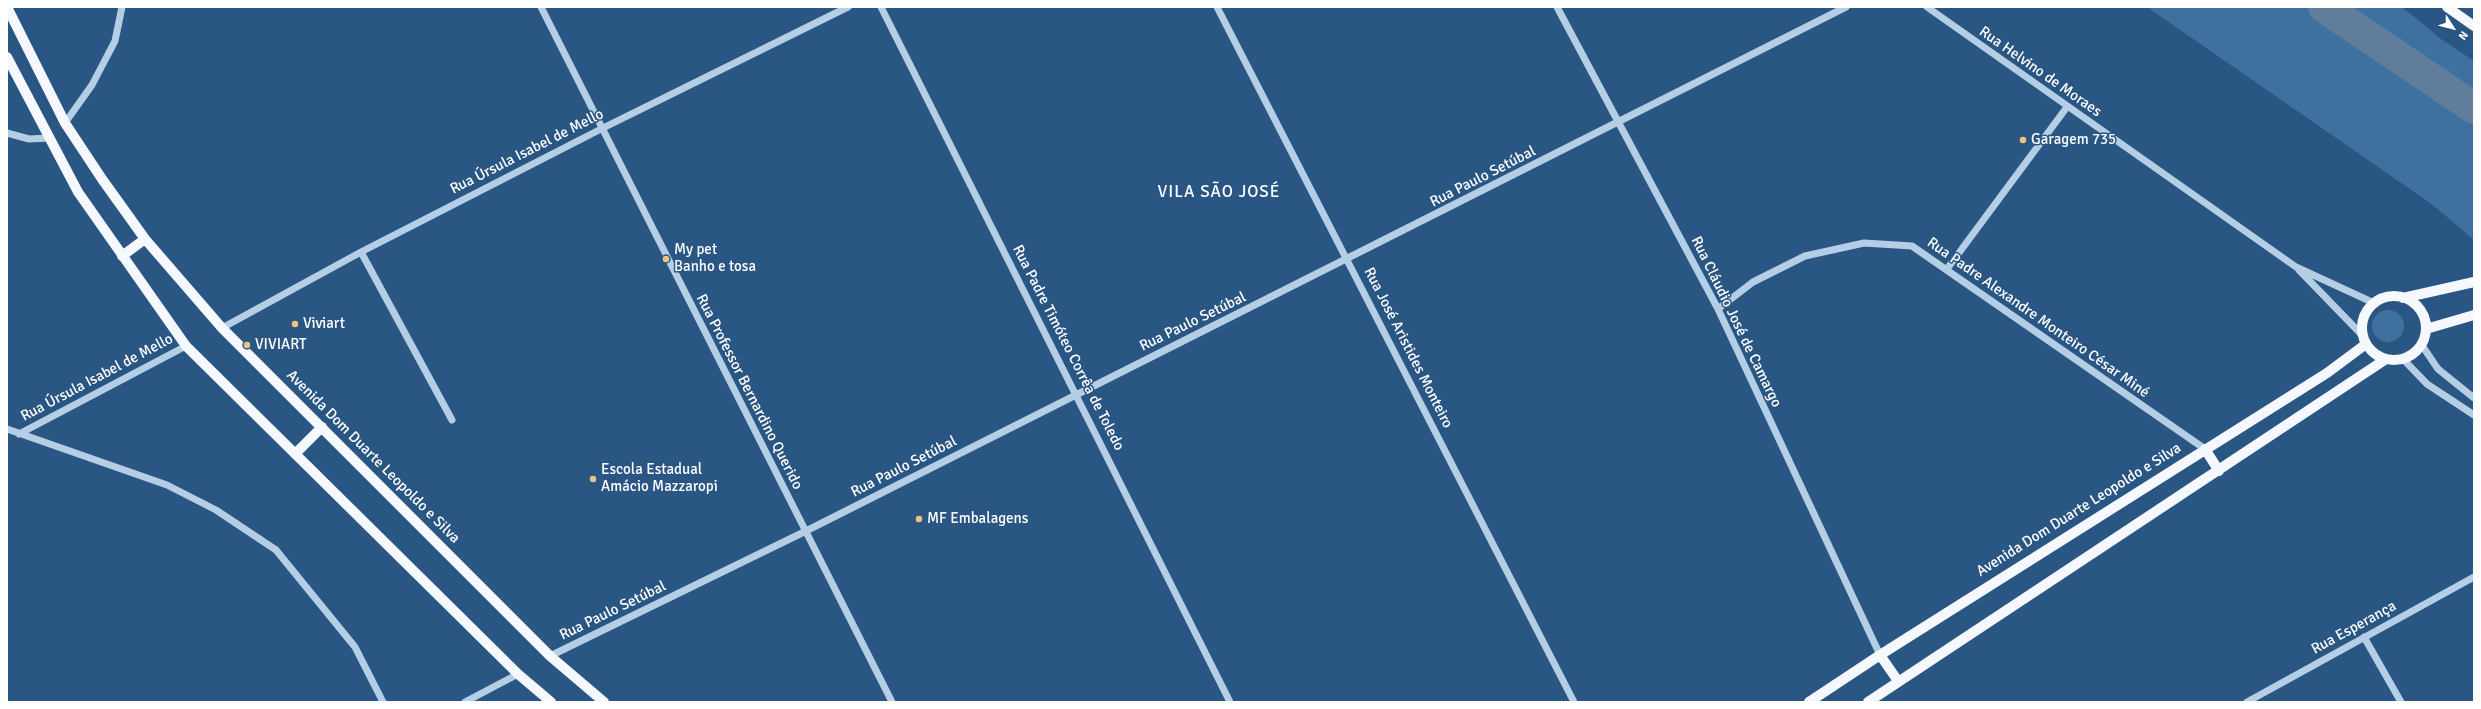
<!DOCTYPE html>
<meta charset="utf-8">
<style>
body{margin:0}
#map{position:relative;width:2481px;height:709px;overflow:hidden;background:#2a5683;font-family:Signika,sans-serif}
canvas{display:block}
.frame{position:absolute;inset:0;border:8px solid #fff;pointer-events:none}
.north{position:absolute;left:2433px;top:8px;width:40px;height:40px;-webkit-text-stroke:3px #2a5683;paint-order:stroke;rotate:126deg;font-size:11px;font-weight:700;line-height:16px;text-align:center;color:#fff}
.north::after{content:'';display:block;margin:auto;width:14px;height:18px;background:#fff;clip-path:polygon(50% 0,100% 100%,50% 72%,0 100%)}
</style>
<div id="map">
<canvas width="2481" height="709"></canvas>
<div class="frame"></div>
<div class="north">N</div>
</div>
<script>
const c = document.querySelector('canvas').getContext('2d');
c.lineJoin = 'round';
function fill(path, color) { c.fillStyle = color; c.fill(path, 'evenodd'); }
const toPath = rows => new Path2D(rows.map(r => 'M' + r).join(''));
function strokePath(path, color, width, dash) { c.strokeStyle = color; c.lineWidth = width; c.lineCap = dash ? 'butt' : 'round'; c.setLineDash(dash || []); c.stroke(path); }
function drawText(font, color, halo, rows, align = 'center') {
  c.font = font + ' Signika,sans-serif'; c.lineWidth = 3; c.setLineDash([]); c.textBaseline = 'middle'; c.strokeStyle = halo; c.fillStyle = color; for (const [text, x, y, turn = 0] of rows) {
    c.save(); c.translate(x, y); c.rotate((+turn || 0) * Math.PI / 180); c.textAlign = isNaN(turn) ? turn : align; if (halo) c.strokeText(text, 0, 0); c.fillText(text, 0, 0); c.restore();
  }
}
fill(toPath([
 [2147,7,2402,7,2441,39,2474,61,2474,240,2433,205],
 '2372 326a16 16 0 1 1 32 0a16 16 0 1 1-32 0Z'
]), '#3f719f');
strokePath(toPath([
 [2324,7,2474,108]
]), '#607d9c', 32);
strokePath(toPath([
 [541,7,892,702],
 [881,7,1230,702],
 [1217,7,1574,702],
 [1557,7,1718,309,1880,655],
 [1927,7,2296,267,2374,303],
 [65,123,92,85,115,41,122,7],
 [7,133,29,139,49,138],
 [361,252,452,420],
 [1947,269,2067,107],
 [2299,270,2363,336],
 [1718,309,1753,282,1805,256,1864,243,1912,246,2205,449],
 [222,328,361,252,603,128,848,7],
 [2421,344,2438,369,2474,398],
 [2403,359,2427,384,2474,415],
 [7,429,167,485,216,510,276,550,355,647,383,702],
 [19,434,186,346],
 [2364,637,2401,702],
 [550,656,804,532,1846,7],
 [465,702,518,674],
 [2247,702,2474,577]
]), '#b4cee6', 7);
strokePath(toPath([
 [7,7,65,123,102,179,145,239,222,328,550,656,604,702],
 [2447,7,2474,26],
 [7,57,78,192,186,346,518,674,551,702],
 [122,256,145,239],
 '2362 328a32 32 0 1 1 64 0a32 32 0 1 1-64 0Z',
 [2403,298,2474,282],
 [2426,329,2474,315],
 [2205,449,2219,471],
 [295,454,322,427],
 [1880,655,1898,681],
 [1809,702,1880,655,2327,373,2366,344],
 [1868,702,2386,359]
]), '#f5f9fe', 10);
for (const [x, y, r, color] of [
 [2023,140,4,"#ecc57c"],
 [666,259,4,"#ecc57c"],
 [295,324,4,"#ecc57c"],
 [247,345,4,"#ecc57c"],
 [593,479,4,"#ecc57c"],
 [919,519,4,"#ecc57c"]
]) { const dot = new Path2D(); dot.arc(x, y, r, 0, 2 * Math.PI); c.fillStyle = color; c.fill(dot); strokePath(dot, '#2a5683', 1.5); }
drawText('15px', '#fff', '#2a5683', [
 ["Rua Helvino de Moraes",2040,72,35],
 ["Rua Úrsula Isabel de Mello",527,152,-27],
 ["Rua Paulo Setúbal",1483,177,-27],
 ["Rua Padre Alexandre Monteiro César Miné",2038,318,35],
 ["Rua Paulo Setúbal",1193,322,-26],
 ["Rua Cláudio José de Camargo",1736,322,64],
 ["Rua Padre Timóteo Corrêa de Toledo",1068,348,63],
 ["Rua José Aristides Monteiro",1408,348,63],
 ["Rua Úrsula Isabel de Mello",97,378,-28],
 ["Rua Professor Bernardino Querido",749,392,63],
 ["Avenida Dom Duarte Leopoldo e Silva",373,457,45],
 ["Rua Paulo Setúbal",904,467,-27],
 ["Avenida Dom Duarte Leopoldo e Silva",2079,510,-32],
 ["Rua Paulo Setúbal",613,611,-26],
 ["Rua Esperança",2354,628,-29]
]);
drawText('15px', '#fff', '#2a5683', [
 ["Garagem 735",2031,140],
 ["My pet",674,250],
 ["Banho e tosa",674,267],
 ["Viviart",303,324],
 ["VIVIART",255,345],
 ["Escola Estadual",601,470],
 ["Amácio Mazzaropi",601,487],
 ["MF Embalagens",927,519]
], 'left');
c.letterSpacing = '1px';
drawText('17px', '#fff', '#2a5683', [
 ["VILA SÃO JOSÉ",1219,193]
]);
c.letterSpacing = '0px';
</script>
